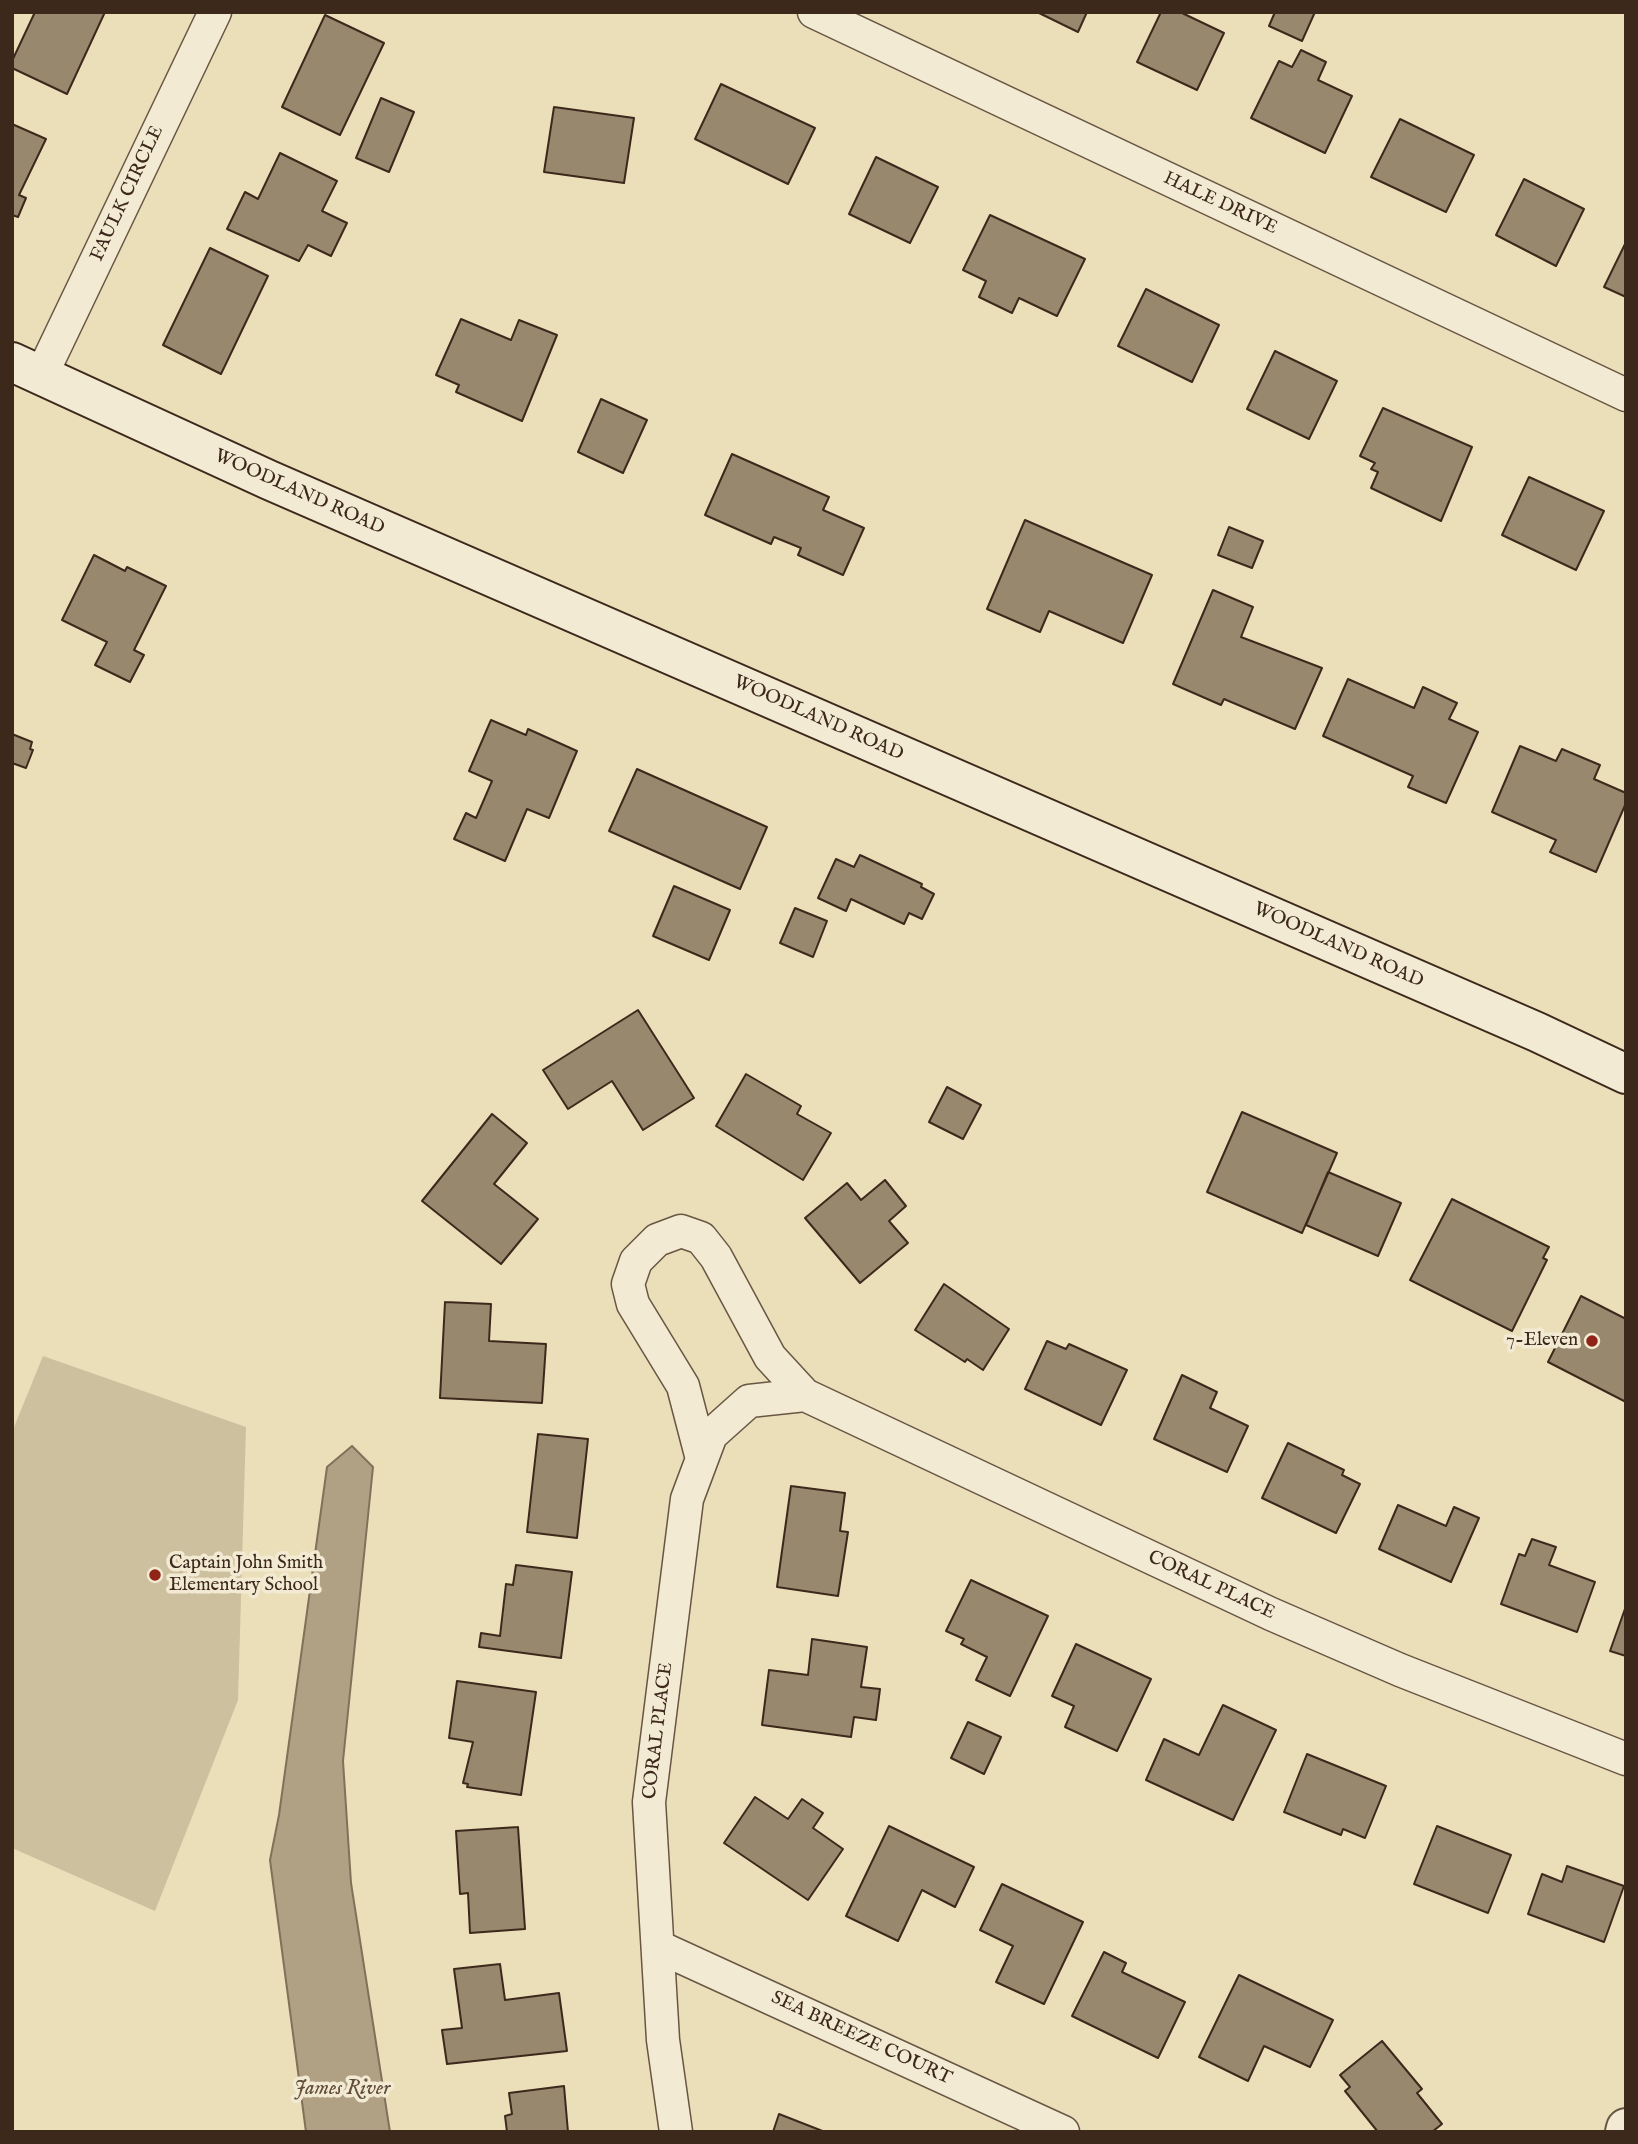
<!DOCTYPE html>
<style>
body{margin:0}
#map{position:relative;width:1638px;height:2144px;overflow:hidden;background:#ebdfba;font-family:"IM FELL English",serif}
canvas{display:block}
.frame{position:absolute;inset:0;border:14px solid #3d291c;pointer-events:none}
</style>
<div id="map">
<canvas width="1638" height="2144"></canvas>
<div class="frame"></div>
</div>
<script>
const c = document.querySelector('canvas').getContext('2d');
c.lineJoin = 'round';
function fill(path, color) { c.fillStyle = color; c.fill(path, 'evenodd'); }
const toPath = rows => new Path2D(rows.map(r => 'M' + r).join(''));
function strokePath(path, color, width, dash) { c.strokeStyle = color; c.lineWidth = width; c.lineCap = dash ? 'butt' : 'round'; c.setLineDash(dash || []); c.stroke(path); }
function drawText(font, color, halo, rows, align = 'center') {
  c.font = font + ' "IM FELL English",serif'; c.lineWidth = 7; c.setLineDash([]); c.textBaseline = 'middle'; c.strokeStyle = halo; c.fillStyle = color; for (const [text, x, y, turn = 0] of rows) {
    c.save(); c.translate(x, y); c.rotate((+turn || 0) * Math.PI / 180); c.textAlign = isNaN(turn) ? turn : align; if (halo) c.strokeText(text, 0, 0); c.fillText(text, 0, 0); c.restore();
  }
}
fill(toPath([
 [43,1356,246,1427,238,1700,155,1911,12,1848,12,1432]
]), '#cdc09f');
const water = toPath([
 [352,1446,373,1467,343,1761,351,1883,390,2132,306,2132,270,1860,279,1815,327,1467,352,1446]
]);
fill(water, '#b0a184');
strokePath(water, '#82715a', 2);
const building = toPath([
 [35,12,105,12,67,94,12,68,12,61,35,12],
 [1037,12,1087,12,1078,32,1037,12],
 [1161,12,1180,12,1224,33,1197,90,1137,62,1161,12],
 [1275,12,1315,12,1302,41,1269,26,1275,12],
 [325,15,384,43,340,135,282,107,325,15],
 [1301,50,1326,62,1318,80,1352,96,1325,153,1251,118,1279,61,1292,67,1301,50],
 [721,84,815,128,788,184,695,139,721,84],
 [381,98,414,112,389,172,356,158,381,98],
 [554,107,634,118,624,183,544,172,554,107],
 [1400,119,1474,155,1446,212,1371,177,1400,119],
 [12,124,46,139,19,195,26,198,18,217,12,215,12,124],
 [280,153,337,181,322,211,347,223,331,256,308,245,299,261,227,229,245,192,258,199,280,153],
 [876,157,938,187,910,243,849,214,876,157],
 [1524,179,1584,209,1556,266,1496,235,1524,179],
 [990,215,1085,259,1057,316,1019,298,1012,313,979,297,986,281,963,270,990,215],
 [1626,242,1626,297,1604,287,1626,242],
 [210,248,268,276,221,374,163,345,210,248],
 [1146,289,1219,325,1192,382,1118,346,1146,289],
 [461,319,511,340,519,320,557,335,522,421,456,392,459,385,436,375,461,319],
 [1275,351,1337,381,1309,439,1247,409,1275,351],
 [601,399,647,420,623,473,578,452,601,399],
 [1383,408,1472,447,1441,521,1371,488,1378,472,1371,469,1375,463,1360,456,1383,408],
 [732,454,829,497,823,510,864,528,843,575,798,555,801,548,774,537,771,544,705,515,732,454],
 [1529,477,1604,511,1576,570,1502,535,1529,477],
 [1025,520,1152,575,1123,643,1049,611,1040,632,987,609,1025,520],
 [1229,527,1263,541,1252,568,1218,555,1229,527],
 [94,555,125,571,127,567,166,586,134,650,144,655,130,682,95,665,107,642,62,620,94,555],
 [1213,590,1253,607,1241,637,1322,668,1295,729,1224,699,1221,705,1173,684,1213,590],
 [1348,679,1414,708,1423,687,1457,703,1449,719,1478,732,1446,803,1408,787,1413,776,1323,736,1348,679],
 [491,720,526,735,528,729,577,751,549,818,527,809,505,861,454,839,466,813,476,818,492,781,469,771,491,720],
 [12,734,32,742,30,749,33,750,26,768,12,763,12,734],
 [1520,746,1556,761,1562,749,1600,765,1594,779,1626,793,1626,803,1596,872,1550,852,1556,840,1492,812,1520,746],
 [637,769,767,827,740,889,609,831,637,769],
 [860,855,922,884,921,887,934,894,922,919,909,913,904,924,851,899,846,911,818,898,836,859,854,867,860,855],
 [674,886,730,910,709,960,653,936,674,886],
 [795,908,827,921,813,957,780,943,795,908],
 [638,1010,694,1098,643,1130,612,1081,568,1109,543,1070,638,1010],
 [746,1074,801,1106,797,1114,831,1133,803,1180,716,1126,746,1074],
 [947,1087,981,1105,963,1139,929,1122,947,1087],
 [1242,1112,1337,1153,1302,1233,1207,1192,1242,1112],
 [492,1114,527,1143,494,1184,538,1219,501,1264,422,1201,492,1114],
 [1328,1172,1401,1203,1378,1256,1306,1225,1328,1172],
 [885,1180,906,1206,889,1221,908,1243,860,1283,805,1218,847,1183,861,1200,885,1180],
 [1452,1199,1549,1247,1543,1258,1547,1260,1512,1331,1410,1280,1452,1199],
 [944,1284,1009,1329,983,1370,967,1359,965,1362,915,1330,944,1284],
 [1581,1296,1626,1319,1626,1402,1548,1362,1581,1296],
 [445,1302,491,1304,489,1341,546,1344,542,1403,440,1398,445,1302],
 [1047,1341,1066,1349,1069,1344,1127,1370,1101,1425,1025,1389,1047,1341],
 [1182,1375,1217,1392,1210,1408,1248,1426,1227,1472,1154,1439,1182,1375],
 [538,1434,588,1439,577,1538,527,1532,538,1434],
 [1288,1443,1344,1470,1342,1475,1360,1484,1336,1533,1262,1498,1288,1443],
 [791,1486,845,1493,840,1531,848,1532,838,1596,777,1587,791,1486],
 [1398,1505,1446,1526,1454,1507,1479,1518,1451,1582,1379,1549,1398,1505],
 [1532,1539,1556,1547,1549,1565,1595,1582,1577,1632,1501,1604,1519,1554,1525,1556,1532,1539],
 [516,1565,572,1572,561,1658,479,1647,481,1633,500,1636,506,1584,513,1585,516,1565],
 [971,1580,1048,1616,1010,1696,976,1680,987,1657,961,1644,964,1639,946,1631,971,1580],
 [1626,1606,1626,1656,1610,1651,1626,1606],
 [812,1639,867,1647,861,1687,880,1689,876,1720,854,1717,851,1737,762,1725,769,1670,808,1675,812,1639],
 [1076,1644,1151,1679,1117,1751,1065,1727,1074,1706,1052,1696,1076,1644],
 [457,1681,536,1692,521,1795,467,1787,468,1784,463,1783,473,1742,449,1738,457,1681],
 [1223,1705,1276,1730,1233,1820,1146,1780,1164,1739,1199,1755,1223,1705],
 [968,1722,1001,1737,984,1774,951,1758,968,1722],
 [1307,1754,1386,1786,1365,1838,1343,1829,1341,1835,1284,1812,1307,1754],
 [755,1797,788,1819,802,1799,823,1813,813,1828,843,1849,808,1900,724,1843,755,1797],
 [889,1826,974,1867,955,1907,922,1890,898,1941,846,1916,889,1826],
 [1437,1826,1511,1855,1488,1913,1414,1884,1437,1826],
 [518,1827,525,1929,470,1933,468,1893,460,1894,456,1831,518,1827],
 [1567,1866,1624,1886,1604,1942,1528,1914,1542,1874,1562,1882,1567,1866],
 [1002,1884,1083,1922,1044,2004,996,1982,1013,1946,980,1930,1002,1884],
 [1104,1952,1126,1963,1122,1972,1185,2002,1158,2058,1072,2016,1104,1952],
 [500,1964,505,2000,559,1993,567,2051,447,2064,442,2030,462,2028,454,1969,500,1964],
 [1239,1975,1333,2020,1310,2067,1264,2046,1248,2081,1199,2057,1239,1975],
 [1382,2041,1422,2089,1417,2093,1442,2124,1432,2132,1378,2132,1345,2091,1350,2087,1340,2075,1382,2041],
 [564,2086,568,2132,507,2132,505,2116,512,2114,509,2093,564,2086],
 [779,2114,825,2132,773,2132,779,2114]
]);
fill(building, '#97886e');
strokePath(building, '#3d291c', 2);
const minor = toPath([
 [814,12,1626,395],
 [41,376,215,12],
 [702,1459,683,1386,633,1304,628,1284,636,1261,657,1240,681,1231,701,1238,716,1257,770,1357,805,1395],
 [659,1947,1063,2132],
 [676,2132,663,2040,649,1802,687,1499,711,1435,749,1401,805,1395,1271,1614,1400,1670,1626,1759]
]);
const tertiary = toPath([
 [1625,2132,1626,2128]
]);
const secondary = toPath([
 [12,362,269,480,1537,1032,1626,1074]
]);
strokePath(minor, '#685644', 35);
strokePath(tertiary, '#685644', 42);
strokePath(secondary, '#3d291c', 42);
strokePath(minor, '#f2ead2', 32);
strokePath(tertiary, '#f2ead2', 38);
strokePath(secondary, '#f2ead2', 38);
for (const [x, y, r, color] of [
 [1592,1341,7,"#8f2418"],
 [155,1575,7,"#8f2418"]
]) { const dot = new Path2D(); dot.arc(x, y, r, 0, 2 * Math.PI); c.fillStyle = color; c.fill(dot); strokePath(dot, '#f2ead2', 2.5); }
drawText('19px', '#3d291c', '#f2ead2', [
 ["FAULK CIRCLE",128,194,-65],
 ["HALE DRIVE",1220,204,25],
 ["WOODLAND ROAD",299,493,24],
 ["WOODLAND ROAD",818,719,24],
 ["WOODLAND ROAD",1338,946,24],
 ["CORAL PLACE",1211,1586,25],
 ["CORAL PLACE",659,1731,-83],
 ["SEA BREEZE COURT",861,2039,25]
]);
drawText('19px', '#3d291c', '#f2ead2', [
 ["7-Eleven",1578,1341],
 ["Captain John Smith",169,1564,"left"],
 ["Elementary School",169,1586,"left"]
], 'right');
drawText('italic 21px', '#604d3b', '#f2ead2', [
 ["James River",342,2090]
]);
</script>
